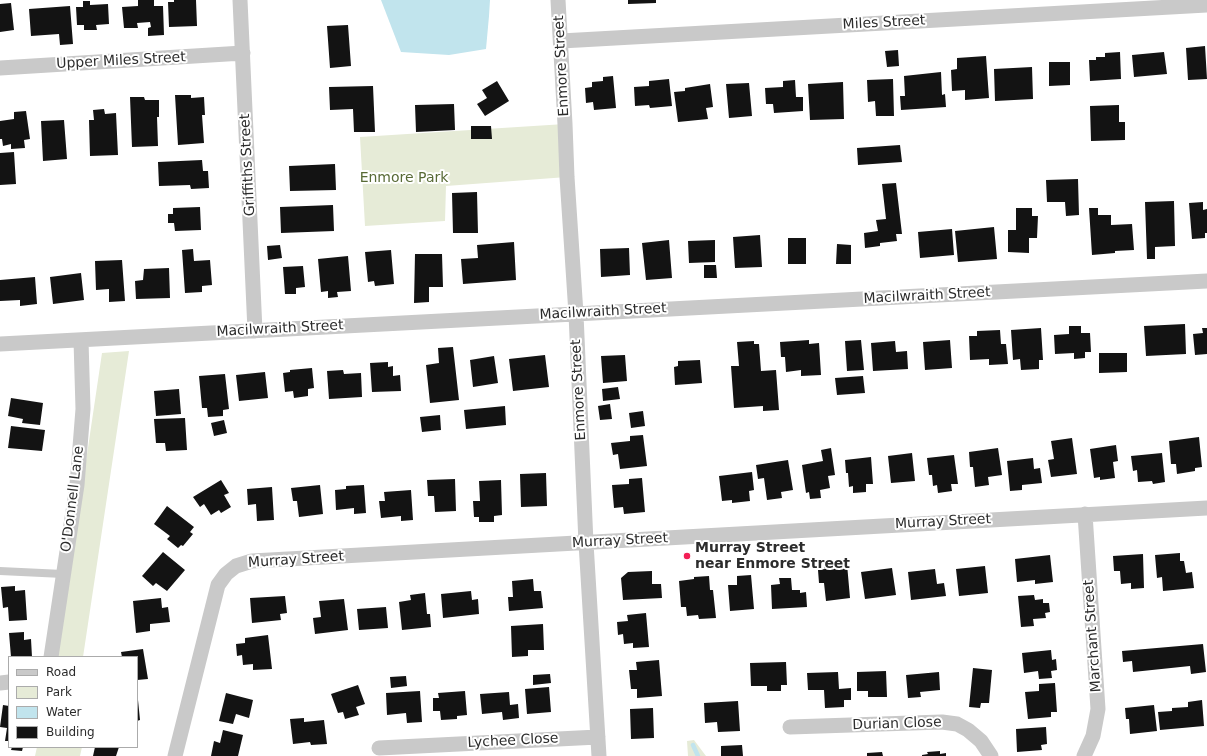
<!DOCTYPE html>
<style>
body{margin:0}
#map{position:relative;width:1207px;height:756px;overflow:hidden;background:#fff;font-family:"DejaVu Sans",sans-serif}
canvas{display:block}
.legend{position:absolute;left:8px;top:656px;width:130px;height:92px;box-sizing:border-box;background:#fff;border:1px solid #ababab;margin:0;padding:5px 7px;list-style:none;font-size:12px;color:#2c2c2c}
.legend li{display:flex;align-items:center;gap:8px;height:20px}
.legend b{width:20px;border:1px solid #ababab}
</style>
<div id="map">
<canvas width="1207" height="756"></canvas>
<ul class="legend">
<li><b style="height:5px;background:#c9c9c9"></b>Road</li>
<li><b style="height:11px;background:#e6ebd7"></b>Park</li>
<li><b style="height:11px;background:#c1e4ed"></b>Water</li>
<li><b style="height:11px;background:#131313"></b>Building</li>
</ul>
</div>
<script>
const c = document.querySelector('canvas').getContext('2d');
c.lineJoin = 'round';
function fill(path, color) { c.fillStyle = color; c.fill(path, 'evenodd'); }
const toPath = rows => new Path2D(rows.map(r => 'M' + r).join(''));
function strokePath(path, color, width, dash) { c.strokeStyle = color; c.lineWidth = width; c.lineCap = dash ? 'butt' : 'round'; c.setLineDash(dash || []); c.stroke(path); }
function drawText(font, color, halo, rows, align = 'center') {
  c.font = font + ' "DejaVu Sans",sans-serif'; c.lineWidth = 4; c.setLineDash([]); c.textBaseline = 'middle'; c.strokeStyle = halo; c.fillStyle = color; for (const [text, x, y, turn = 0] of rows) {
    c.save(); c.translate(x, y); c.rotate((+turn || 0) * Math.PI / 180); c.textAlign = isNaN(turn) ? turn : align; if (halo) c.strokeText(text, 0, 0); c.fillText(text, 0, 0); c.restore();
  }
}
fill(toPath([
 [565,124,567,177,446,186,445,221,365,226,360,137],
 [129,351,83,657,57,657,102,353],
 [694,740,706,756,688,756,687,741],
 [37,747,82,747,80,756,35,756]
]), '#e6ebd7');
fill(toPath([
 [381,0,490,0,489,16,486,49,449,55,401,52]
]), '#c1e4ed');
strokePath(toPath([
 [693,745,698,756]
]), '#c1e4ed', 4.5);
fill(toPath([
 [138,0,154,0,154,6,163,6,164,35,148,36,148,28,151,27,150,22,137,23,138,28,124,28,122,7,138,6],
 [174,0,196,0,197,26,169,27,168,2,174,2],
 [628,0,656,0,656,3,628,4],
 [83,1,90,1,90,5,108,4,109,24,96,25,97,30,84,30,84,25,77,25,76,7,83,7],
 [11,3,14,30,0,32,0,4],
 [70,6,73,44,60,45,59,34,31,36,29,9],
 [348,25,351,66,330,68,327,26],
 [1205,46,1207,79,1188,80,1186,48],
 [898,50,899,66,887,67,885,51],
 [1120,52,1121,79,1090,81,1089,60,1096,60,1096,57,1105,57,1105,53],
 [1164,52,1167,74,1134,77,1132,55],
 [986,56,989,98,965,100,965,90,952,91,951,70,957,69,957,58],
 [1049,62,1070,62,1070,85,1049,86],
 [1032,67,1033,99,995,101,994,69],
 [941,72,942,95,945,94,946,107,901,110,900,96,905,96,904,76],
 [613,76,616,108,594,110,593,102,586,103,585,88,592,87,592,82,603,81,603,77],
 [669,79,672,106,650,108,649,105,635,106,634,87,649,86,649,81],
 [893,79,894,116,876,116,875,101,868,102,867,80],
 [795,80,796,97,803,97,803,111,774,113,773,104,766,104,765,88,783,87,783,81],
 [497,81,509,101,485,116,477,104,487,98,482,90],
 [843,82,844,119,810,120,808,84],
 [749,83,752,116,729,118,726,84],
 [710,84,713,107,706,108,708,119,678,122,674,92,685,91,685,88],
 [373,86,375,132,354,132,353,109,330,110,329,87],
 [175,95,191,95,191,98,204,97,205,115,202,115,204,143,178,145],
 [130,97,144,97,145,100,159,100,159,117,157,117,158,146,132,147],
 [454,104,455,130,416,132,415,105],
 [1119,105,1119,122,1125,122,1125,140,1091,141,1090,106],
 [104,109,105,114,116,113,118,155,90,156,89,120,94,120,93,110],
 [26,111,30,139,24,140,25,148,11,149,11,144,3,146,2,139,0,139,0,121,14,119,14,112],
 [64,120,67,159,43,161,41,121],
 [471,126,491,126,492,139,471,139],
 [900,145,902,162,858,165,857,148],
 [14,152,16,184,0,185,0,153],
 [202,160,203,171,208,171,209,188,191,189,190,185,159,186,158,162],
 [335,164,336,190,290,191,289,166],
 [1078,179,1079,215,1066,216,1065,202,1047,202,1046,180],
 [896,183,902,234,896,234,897,241,880,243,880,246,865,248,864,233,878,231,876,220,886,219,882,184],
 [477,192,478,233,453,233,452,193],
 [1174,201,1175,246,1155,247,1155,259,1147,259,1145,202],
 [1203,202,1203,210,1207,209,1207,233,1205,233,1205,238,1192,239,1189,203],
 [333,205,334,231,281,233,280,207],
 [200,207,201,230,175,231,174,223,168,223,168,214,173,214,173,208],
 [1016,208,1032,208,1032,216,1038,216,1037,238,1029,238,1029,253,1008,252,1008,230,1016,230],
 [1089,208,1098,208,1098,215,1111,215,1111,225,1132,224,1134,250,1115,251,1115,253,1092,255],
 [994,227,997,259,958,262,955,231],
 [952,229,954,255,920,258,918,232],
 [760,235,762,267,735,268,733,237],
 [788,238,806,238,806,264,788,264],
 [669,240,672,278,646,280,642,243],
 [715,240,715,262,689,263,688,241],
 [514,242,516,280,463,284,461,259,478,258,477,245],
 [837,244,851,245,851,264,836,264],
 [280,245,282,258,268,260,267,246],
 [629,248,630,275,601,277,600,249],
 [193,249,194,261,210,260,212,285,202,286,202,292,185,293,182,250],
 [391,250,394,284,375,286,374,281,368,282,365,252],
 [415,254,442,254,443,287,429,287,429,302,414,303],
 [348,256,351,291,337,292,338,297,328,298,328,291,321,292,318,259],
 [122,260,125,301,109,302,109,289,96,290,95,261],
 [704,265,716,265,717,278,704,278],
 [303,266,305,287,296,288,296,294,285,294,283,267],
 [169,268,170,298,136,299,135,281,143,280,144,269],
 [81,273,84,300,53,304,50,277],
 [35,277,37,304,20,306,20,300,0,301,0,280],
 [1185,324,1186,354,1146,356,1144,326],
 [1069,326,1081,326,1081,333,1090,333,1091,352,1085,352,1085,358,1074,359,1074,353,1055,354,1054,335,1069,334],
 [1041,328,1043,360,1039,360,1039,369,1021,370,1020,359,1013,360,1011,330],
 [1202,328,1207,328,1207,354,1195,355,1193,334,1203,333],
 [1000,330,1001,344,1006,344,1008,364,989,365,989,359,970,360,969,336,977,336,977,331],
 [809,340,809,344,819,343,821,375,801,376,801,370,786,372,785,357,781,357,780,342],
 [861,340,864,370,847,371,845,341],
 [950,340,952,368,925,370,923,342],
 [754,341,754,344,759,344,761,371,776,370,779,410,763,411,763,406,734,408,731,366,739,366,737,342],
 [895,341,896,352,907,351,908,369,873,371,871,343],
 [453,347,459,400,430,403,426,365,439,363,438,348],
 [1099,353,1127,353,1127,372,1099,373],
 [545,355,549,387,513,391,509,359],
 [625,355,627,381,603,383,601,356],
 [494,356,498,383,473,387,470,360],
 [700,360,702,383,675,385,674,367,678,366,678,361],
 [388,362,388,367,393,366,393,376,400,375,401,391,372,392,370,363],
 [312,368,314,388,308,389,308,396,294,398,293,391,285,392,283,373,290,372,290,370],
 [343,370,344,374,361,373,362,397,329,399,327,371],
 [265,372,268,398,239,401,236,375],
 [225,374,229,409,223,410,223,416,208,417,207,408,202,408,199,376],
 [863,376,865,393,837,395,835,378],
 [618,387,620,399,603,401,602,389],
 [179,389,181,414,156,416,154,391],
 [11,398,43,403,40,425,22,423,23,419,8,416],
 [610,404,612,419,600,420,598,406],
 [505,406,506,425,466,429,464,410],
 [643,411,645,426,631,428,629,413],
 [440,415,441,430,422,432,420,417],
 [185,418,187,450,166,451,165,443,156,443,154,419],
 [224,420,227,433,214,436,211,423],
 [11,426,45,430,42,451,8,448],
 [643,435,647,466,620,469,618,454,613,455,611,443,630,441,630,436],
 [1199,437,1202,467,1195,468,1195,471,1177,474,1176,464,1171,464,1169,441],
 [1072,438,1077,474,1051,477,1048,460,1054,459,1051,441],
 [1116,445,1118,461,1113,462,1115,478,1100,480,1100,477,1094,478,1090,449],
 [831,448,835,475,828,476,830,488,820,490,821,498,810,499,809,492,806,493,802,465,823,461,821,450],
 [998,448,1002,475,988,477,989,485,975,487,973,467,970,467,969,452],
 [912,453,915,481,891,483,888,456],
 [1162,453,1165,482,1153,484,1152,481,1138,482,1137,470,1133,471,1131,456],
 [954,455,958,484,951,484,952,491,938,493,937,485,933,486,932,475,929,475,927,458],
 [871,457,873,484,866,484,866,492,853,493,853,486,849,487,848,473,846,473,845,460],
 [1033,458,1034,469,1040,468,1042,483,1022,485,1022,490,1010,491,1007,461],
 [788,460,793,490,781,492,782,498,767,500,764,478,758,479,756,465],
 [752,472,754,490,749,491,750,501,732,503,732,500,722,501,719,476],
 [546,473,547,506,521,507,520,474],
 [642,478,645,512,624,514,623,507,614,508,612,485,629,484,629,479],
 [455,479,456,511,435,512,434,496,428,496,427,480],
 [221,480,229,493,224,495,231,507,221,513,219,510,211,515,204,504,200,507,193,497],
 [501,480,502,515,494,516,494,522,479,522,479,517,474,517,473,501,480,501,479,481],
 [320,485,323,514,299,517,297,501,293,501,291,488],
 [364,485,366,513,354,514,354,508,336,510,335,490,346,489,346,486],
 [272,487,274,520,257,521,256,504,248,505,247,489],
 [411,490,413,520,401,521,401,516,381,518,379,501,385,501,384,492],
 [167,506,194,527,190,532,193,534,183,546,181,545,178,548,167,539,170,536,154,524],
 [163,552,185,570,167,591,156,583,153,586,142,576],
 [1180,553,1180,561,1184,561,1186,573,1192,572,1194,588,1163,591,1162,577,1157,578,1155,555],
 [1143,554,1144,588,1131,589,1131,583,1121,584,1120,571,1114,571,1113,556],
 [1050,555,1053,582,1035,584,1035,580,1017,582,1015,559],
 [847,564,850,598,826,601,824,583,819,583,818,570,825,569,824,567],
 [985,566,988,593,959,596,956,569],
 [892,568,896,595,865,599,861,572],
 [935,569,937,584,944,583,946,596,911,600,908,572],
 [652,571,652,584,661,584,662,598,623,600,621,578,628,572],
 [751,575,754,609,730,611,728,585,737,585,737,576],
 [709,576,710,590,713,590,716,618,699,619,698,615,687,616,686,607,681,607,679,581,694,579,694,577],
 [779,578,791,578,792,590,800,590,800,593,806,592,807,607,772,609,771,585,780,584],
 [533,579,534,591,541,591,543,608,509,611,508,597,513,597,512,581],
 [15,586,15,591,25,590,27,620,9,621,8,607,3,608,1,587],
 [471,591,472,600,478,599,479,614,443,618,441,594],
 [425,593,427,614,430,614,431,627,402,630,399,602,411,600,410,595],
 [1034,595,1035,600,1043,599,1043,603,1049,603,1050,612,1045,613,1046,618,1033,619,1034,626,1021,627,1018,596],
 [285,596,287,613,280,614,281,620,252,623,250,598],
 [161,598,162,608,168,607,170,622,150,624,150,631,136,633,133,601],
 [344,599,348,630,315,634,313,618,321,617,319,601],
 [386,607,388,628,359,630,357,609],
 [646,613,649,647,633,648,633,643,624,644,623,634,618,635,617,622,628,621,627,615],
 [543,624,544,650,528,650,528,656,512,657,511,626],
 [24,632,24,640,31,639,32,657,11,657,9,633],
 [268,635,272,669,253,670,253,664,243,665,242,655,237,656,236,644,245,643,245,638],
 [1203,644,1206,672,1191,674,1190,666,1133,672,1132,661,1123,662,1122,651],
 [143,649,148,679,137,680,137,657,122,657,121,652],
 [1051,650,1052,660,1056,659,1057,670,1051,671,1052,678,1039,679,1038,671,1024,673,1022,653],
 [659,660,662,696,637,698,637,689,631,689,629,670,637,670,636,662],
 [786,662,787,685,781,685,781,691,767,691,767,686,751,686,750,663],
 [973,668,992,670,989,703,981,703,980,708,969,707],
 [886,671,887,697,868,697,868,691,857,691,857,672],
 [838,672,839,689,851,688,851,700,844,700,844,707,825,708,824,690,808,690,807,673],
 [939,672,940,690,920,692,921,697,908,698,906,675],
 [550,674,551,683,533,685,533,675],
 [406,676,407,686,391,688,390,677],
 [1055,683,1057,712,1051,712,1051,717,1028,719,1025,692,1039,691,1039,684],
 [358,685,365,704,356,707,359,715,345,719,343,712,338,713,331,694],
 [549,687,551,712,527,714,525,689],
 [420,691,422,722,407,723,406,713,387,715,386,693],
 [465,691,467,715,457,716,457,719,441,720,440,711,433,711,433,698,439,698,438,693],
 [509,692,510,705,518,704,519,718,503,720,502,712,482,714,480,694],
 [226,693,253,700,249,718,236,714,233,724,219,721],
 [137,700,138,700,140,720,137,721],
 [1202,700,1204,726,1160,730,1158,712,1172,711,1172,708,1188,707,1188,702],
 [738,701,740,731,718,732,717,722,705,723,704,703],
 [3,705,9,706,9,741,5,741,7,728,0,727],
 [1154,705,1157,731,1130,734,1129,719,1126,719,1125,708],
 [653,708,654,738,631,739,630,709],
 [304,718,304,722,324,720,327,744,311,745,310,742,293,744,290,719],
 [1046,727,1047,744,1041,745,1042,750,1017,752,1016,729],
 [223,730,243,735,238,756,211,756,214,741,220,743],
 [742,745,743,756,721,756,721,746],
 [12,747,23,747,22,751,11,750],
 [95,747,119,747,116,756,93,756],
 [940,751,940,754,946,753,946,756,922,756,922,755,928,754,927,752],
 [882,752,883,756,867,756,867,753]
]), '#131313');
strokePath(toPath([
 [0,571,63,574]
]), '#c9c9c9', 8);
strokePath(toPath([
 [240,0,255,331],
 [558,0,565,124,567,177,576,314,586,543,599,756],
 [561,41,1207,5],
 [0,68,243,53],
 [0,344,1207,281],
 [51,657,77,485,83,409,81,340],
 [0,683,9,682],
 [790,727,942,722,957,724,968,730,981,741,991,756],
 [379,748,598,737],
 [175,756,218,585,226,574,236,566,252,561,1207,508],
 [1084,756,1093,736,1098,709,1085,514]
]), '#c9c9c9', 15);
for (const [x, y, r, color] of [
 [687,556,4,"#f31e55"]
]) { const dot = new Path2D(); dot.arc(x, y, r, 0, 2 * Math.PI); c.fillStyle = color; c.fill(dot); strokePath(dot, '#fff', 1.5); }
drawText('14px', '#2c2c2c', '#fff', [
 ["Miles Street",884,23,-3],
 ["Upper Miles Street",121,61,-3],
 ["Enmore Street",562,66,-93],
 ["Griffiths Street",248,165,-93],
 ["Macilwraith Street",927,296,-3],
 ["Macilwraith Street",603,312,-3],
 ["Macilwraith Street",280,329,-3],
 ["Enmore Street",579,390,-93],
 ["O'Donnell Lane",73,499,-83],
 ["Murray Street",943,522,-3],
 ["Murray Street",620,541,-3],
 ["Murray Street",296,560,-4],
 ["Marchant Street",1093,636,-94],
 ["Durian Close",897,724,-2],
 ["Lychee Close",513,741,-3]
]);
drawText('14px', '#586a36', '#fff', [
 ["Enmore Park",404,178]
]);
drawText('bold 14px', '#2c2c2c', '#fff', [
 ["Murray Street",695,548],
 ["near Enmore Street",695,564]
], 'left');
</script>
